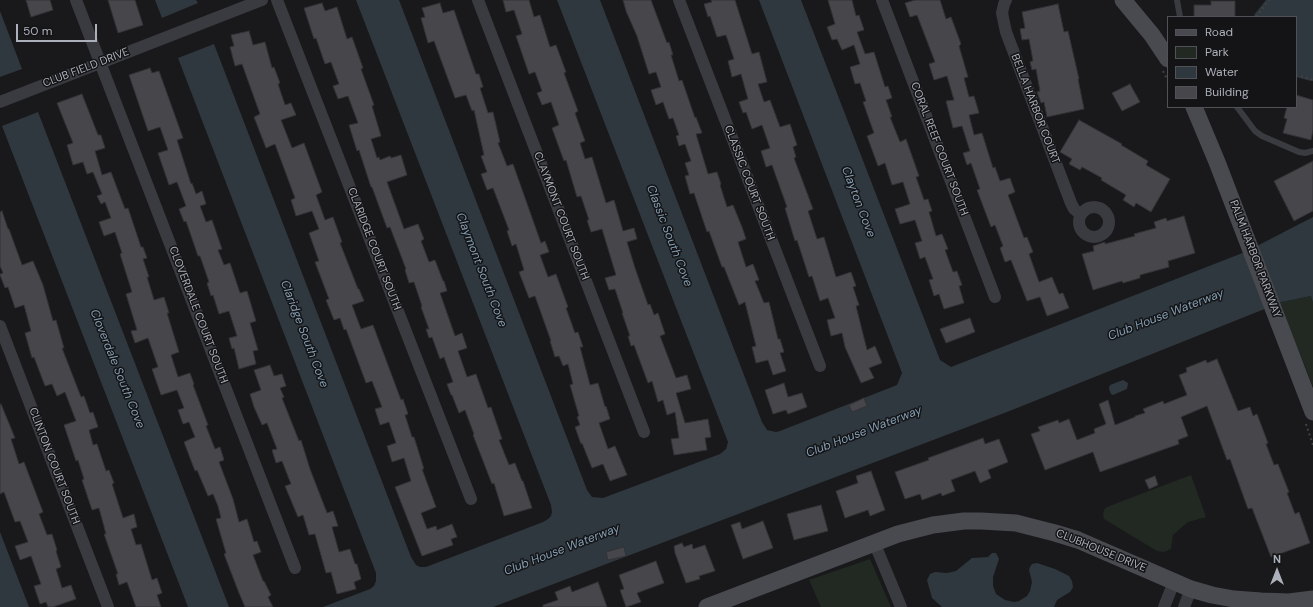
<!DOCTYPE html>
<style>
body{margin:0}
#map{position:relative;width:1313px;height:607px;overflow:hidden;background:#19191b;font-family:"DM Sans",sans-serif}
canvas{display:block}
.legend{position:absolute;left:1167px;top:16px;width:130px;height:92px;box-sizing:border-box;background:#141416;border:1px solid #515258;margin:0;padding:5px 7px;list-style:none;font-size:12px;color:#acb0ba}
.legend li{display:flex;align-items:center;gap:8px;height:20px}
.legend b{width:20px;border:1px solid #515258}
.north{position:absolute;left:1257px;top:551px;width:40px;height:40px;-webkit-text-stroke:3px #141416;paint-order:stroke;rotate:0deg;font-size:11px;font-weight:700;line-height:16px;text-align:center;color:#acb0ba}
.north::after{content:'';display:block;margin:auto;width:14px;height:18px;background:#acb0ba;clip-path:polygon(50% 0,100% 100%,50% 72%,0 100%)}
.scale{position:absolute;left:16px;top:24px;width:81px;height:18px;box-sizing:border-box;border:2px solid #acb0ba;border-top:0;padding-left:5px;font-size:12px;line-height:14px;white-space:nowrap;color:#acb0ba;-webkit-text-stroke:3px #141416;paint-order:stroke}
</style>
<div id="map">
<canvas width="1313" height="607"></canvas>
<ul class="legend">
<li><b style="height:5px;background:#484a4f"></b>Road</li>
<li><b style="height:11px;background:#212922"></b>Park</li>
<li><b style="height:11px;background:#2f383e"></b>Water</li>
<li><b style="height:11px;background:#46464b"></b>Building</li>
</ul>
<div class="north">N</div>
<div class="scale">50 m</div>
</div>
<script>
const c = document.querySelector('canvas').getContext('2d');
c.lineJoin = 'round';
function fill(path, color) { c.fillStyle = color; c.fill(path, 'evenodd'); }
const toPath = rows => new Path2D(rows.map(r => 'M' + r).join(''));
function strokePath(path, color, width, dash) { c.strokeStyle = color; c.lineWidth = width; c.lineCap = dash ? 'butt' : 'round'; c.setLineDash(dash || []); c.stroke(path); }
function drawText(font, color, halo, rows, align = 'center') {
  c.font = font + ' "DM Sans",sans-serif'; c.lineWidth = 3; c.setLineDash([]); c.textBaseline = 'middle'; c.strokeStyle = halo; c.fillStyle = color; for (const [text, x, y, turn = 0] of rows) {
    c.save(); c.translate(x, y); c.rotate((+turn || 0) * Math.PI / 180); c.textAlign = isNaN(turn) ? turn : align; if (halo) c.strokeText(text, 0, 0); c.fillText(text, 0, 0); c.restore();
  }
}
fill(toPath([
 [1311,296,1313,303,1313,387,1305,366,1277,303],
 [1191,475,1206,517,1188,522,1173,535,1171,549,1164,552,1157,551,1104,519,1103,514,1105,508,1112,505],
 [870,559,891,607,821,607,809,580]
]), '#212922');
fill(toPath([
 [155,0,196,0,198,3,162,18],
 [356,0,399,0,587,490,592,497,603,498,720,454,726,449,728,442,557,0,600,0,762,422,767,430,776,432,780,431,897,385,902,373,759,0,801,0,940,360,951,367,1245,252,1267,308,1007,412,493,607,323,607,370,589,374,586,376,581,376,573,178,58,214,44,411,557,416,565,420,567,426,567,543,522,548,519,551,516,552,512,551,505],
 [1266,0,1313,0,1313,81,1311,81,1296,77,1296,17,1255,17,1254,15],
 [0,11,22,69,0,77],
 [38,112,229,607,188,607,2,126],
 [1313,217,1313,303,1311,296,1277,303,1255,247],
 [1123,380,1128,383,1127,389,1113,395,1111,394,1110,392,1109,388,1110,385],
 [0,532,29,607,0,607],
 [992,553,996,553,999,559,993,577,993,586,996,594,1005,600,1014,602,1019,601,1027,596,1030,591,1032,582,1029,570,1030,567,1032,564,1037,563,1055,569,1069,576,1072,581,1073,587,1072,589,1070,592,1057,600,1054,607,942,607,932,598,927,580,930,574,935,572,947,573,956,571,972,558,988,557]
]), '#2f383e');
const building = toPath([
 [26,0,50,0,53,10,31,17,26,0],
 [108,0,135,0,143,25,118,33,108,0],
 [503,0,529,0,534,17,540,15,550,47,556,45,566,72,564,73,578,111,575,113,585,141,580,143,585,159,592,157,606,203,614,200,623,231,634,228,637,239,627,242,635,268,648,305,650,304,654,315,658,313,665,334,660,336,676,378,687,375,691,389,676,393,685,423,708,419,711,437,705,438,707,450,674,455,671,439,679,438,675,412,667,415,663,400,658,402,652,381,648,383,634,345,631,346,628,336,630,336,622,313,623,313,615,289,609,290,605,278,616,275,602,229,591,232,587,220,589,220,581,196,577,197,566,160,564,161,552,128,559,125,551,102,542,105,537,93,542,91,535,72,529,74,516,36,522,34,514,10,506,12,503,0],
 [623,0,651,0,667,43,669,42,673,55,671,55,679,81,682,80,695,118,696,117,702,133,696,134,708,174,717,172,721,184,720,185,727,207,733,205,742,227,746,239,738,242,746,267,753,264,759,280,755,281,764,303,769,302,778,339,780,339,784,352,780,353,786,371,773,375,768,360,756,363,752,347,756,346,745,302,739,305,724,267,722,267,709,231,707,232,694,193,690,194,685,176,689,175,685,163,691,161,685,144,679,146,676,136,679,135,673,118,669,119,663,102,656,105,651,90,661,87,656,72,649,74,637,36,626,11,623,0],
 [711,0,735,0,752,54,759,52,767,82,758,84,764,102,770,100,780,127,790,124,797,145,793,147,796,157,794,158,813,209,808,211,817,239,824,237,836,277,851,272,856,286,853,287,859,305,856,306,867,350,875,346,882,363,869,368,874,378,861,383,845,347,842,333,831,336,827,320,835,318,828,298,820,301,812,276,809,277,797,240,795,241,785,208,787,207,772,165,766,167,761,151,770,148,762,125,752,129,746,112,743,113,739,102,748,99,741,74,732,77,728,61,734,59,726,35,717,37,710,16,708,17,704,4,712,2,711,0],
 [828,0,852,0,856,16,859,15,864,30,857,32,865,54,874,52,885,87,888,86,892,98,886,100,892,117,890,117,900,142,906,139,919,176,916,177,924,200,928,199,932,211,929,212,936,236,942,234,948,249,945,250,953,272,957,271,962,285,959,286,964,303,944,309,939,294,934,296,929,280,933,279,925,257,920,259,915,243,922,241,915,220,900,224,895,209,910,204,903,182,892,185,885,163,878,166,867,136,874,133,863,102,866,101,860,83,855,84,850,67,860,64,854,45,842,50,837,39,832,40,827,27,835,24,828,0],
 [915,0,940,0,946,19,951,17,961,44,959,46,968,77,964,78,969,97,974,96,979,113,969,115,974,135,982,133,993,168,995,167,1000,181,1010,178,1015,192,1008,195,1024,238,1027,237,1033,252,1029,254,1039,282,1052,277,1059,294,1063,293,1069,308,1047,316,1040,297,1027,301,1011,260,1005,262,1000,248,1003,246,995,225,991,227,977,190,980,189,971,163,967,165,963,153,970,151,962,126,953,128,946,101,954,100,947,76,934,80,929,64,935,62,917,15,910,17,905,3,915,0],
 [1211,1,1235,1,1235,17,1194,17,1194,5,1211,5,1211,1],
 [322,3,325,11,337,7,347,39,352,37,363,68,361,69,374,105,372,106,381,136,371,139,377,158,379,157,380,160,390,156,391,158,401,155,407,175,387,182,404,229,418,224,424,239,421,241,429,262,435,260,443,281,444,281,447,291,440,293,455,336,462,333,467,348,458,351,467,377,476,374,488,408,491,407,502,439,499,440,509,465,515,463,522,481,523,481,532,508,504,516,494,483,492,484,473,435,474,434,465,410,459,413,452,395,451,395,447,384,453,382,444,357,440,359,432,337,429,338,426,329,429,329,421,307,422,306,414,282,409,283,405,270,406,269,390,227,387,228,372,187,371,187,359,150,357,151,349,125,358,123,348,96,338,99,333,86,339,84,331,62,325,64,316,38,314,39,304,8,322,3],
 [440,3,443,13,454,10,476,74,479,74,483,87,480,88,488,113,493,112,500,142,498,143,507,166,513,164,541,243,545,241,549,252,540,255,548,277,556,274,568,307,566,308,575,333,578,332,583,347,580,347,590,385,598,383,605,407,606,406,610,419,599,423,608,449,615,446,627,475,610,481,603,464,592,468,582,443,581,444,575,427,580,425,577,417,579,416,570,385,573,384,568,364,563,366,559,356,555,357,550,341,551,341,535,296,529,298,519,272,524,270,516,244,512,246,507,231,509,230,493,188,487,190,481,174,487,172,481,156,484,155,474,110,472,111,466,95,455,98,434,41,428,43,421,18,425,17,422,8,440,3],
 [1058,4,1064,32,1068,31,1079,79,1078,79,1084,109,1047,117,1044,102,1041,103,1037,92,1040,91,1036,69,1032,70,1030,62,1033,61,1029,39,1022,40,1020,29,1025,28,1022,12,1058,4],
 [249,31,253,45,265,42,272,68,274,67,280,83,278,84,285,105,291,103,296,115,281,120,292,148,304,143,322,192,316,195,325,220,333,217,342,242,340,243,358,289,359,289,364,301,352,305,361,329,373,325,401,400,403,399,408,414,405,415,412,437,414,437,424,469,422,469,436,507,421,513,427,529,436,526,437,530,452,524,457,537,451,539,453,545,422,556,395,487,411,481,404,458,392,462,387,446,396,443,389,422,380,425,375,409,382,407,372,381,366,383,346,329,344,330,340,318,334,320,326,300,329,299,315,262,319,261,309,233,319,229,312,211,296,216,291,200,295,198,275,144,266,148,254,117,260,114,242,64,235,66,230,47,234,46,231,35,249,31],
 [150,68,152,73,159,71,183,138,177,140,191,184,192,183,196,194,202,191,206,204,200,206,206,222,212,220,222,249,218,250,224,265,230,263,240,293,247,291,256,321,250,323,258,350,253,351,256,364,239,369,234,348,232,349,229,338,237,336,229,311,219,314,213,295,211,296,207,283,209,282,200,256,198,256,186,221,184,222,179,209,186,206,177,182,169,185,158,153,168,150,160,127,148,131,129,75,150,68],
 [1130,84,1140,102,1122,111,1112,93,1130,84],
 [82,94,98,135,101,135,105,148,95,151,102,175,111,172,125,209,128,208,141,247,143,247,147,258,143,259,149,277,147,277,154,300,164,297,169,313,167,313,179,352,171,355,178,377,190,373,194,384,193,385,208,425,206,426,215,449,220,447,224,460,219,462,233,499,239,522,247,519,254,542,257,541,261,552,253,555,263,581,264,581,271,595,268,597,273,607,245,607,239,593,224,554,226,553,216,519,221,518,218,506,213,494,208,496,197,470,195,471,184,442,195,437,189,422,183,424,178,410,184,408,177,390,161,395,152,369,158,367,148,338,135,343,131,331,137,330,126,294,132,292,120,254,122,253,115,232,104,236,99,222,111,218,105,202,101,204,97,196,102,194,93,172,87,174,83,162,73,165,67,145,73,143,57,103,82,94],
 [1296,95,1313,100,1313,130,1311,140,1283,133,1287,119,1284,118,1287,107,1296,107,1296,95],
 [1079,120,1122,144,1121,145,1148,161,1146,165,1170,179,1151,212,1136,203,1134,207,1123,200,1126,195,1101,180,1102,178,1082,167,1080,170,1069,164,1072,159,1060,152,1079,120],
 [1313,161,1313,211,1294,221,1274,181,1313,161],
 [2,211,8,229,9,229,22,265,33,261,43,285,53,321,56,320,64,348,62,348,81,397,84,396,90,413,93,412,98,427,89,430,93,445,97,444,106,471,109,470,114,483,112,484,123,518,134,514,137,527,131,529,136,545,141,544,152,580,157,578,162,593,157,595,161,607,136,607,127,582,119,585,116,574,118,574,104,534,106,534,99,508,92,510,82,480,84,479,78,460,76,461,64,425,76,421,65,392,57,396,52,384,45,386,34,357,32,358,25,333,31,331,24,305,15,308,8,287,5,288,0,275,0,274,3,273,0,266,0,212,2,211],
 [1184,216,1195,253,1168,261,1169,267,1140,275,1140,278,1123,283,1122,281,1093,290,1082,254,1094,251,1093,246,1105,242,1105,244,1135,236,1134,234,1156,228,1154,222,1166,218,1167,221,1184,216],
 [970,318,975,332,946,343,940,329,970,318],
 [1217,359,1238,411,1250,407,1253,416,1257,414,1268,443,1266,444,1274,465,1278,464,1289,492,1287,493,1295,514,1299,512,1310,543,1271,557,1252,508,1248,509,1230,459,1227,460,1207,406,1181,417,1188,436,1178,440,1179,444,1100,472,1093,452,1045,470,1031,434,1040,431,1038,427,1058,420,1059,423,1069,419,1077,440,1095,433,1094,429,1106,424,1099,404,1108,400,1115,425,1135,417,1135,416,1145,413,1143,409,1163,401,1164,404,1187,395,1179,375,1187,372,1186,368,1206,360,1207,363,1217,359],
 [270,365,274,376,282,374,286,386,280,388,284,397,282,398,299,441,301,440,310,469,327,513,333,511,338,526,332,527,339,552,350,549,355,564,357,564,361,579,354,582,356,589,337,594,331,572,326,573,315,534,309,535,303,515,298,517,285,486,291,484,282,461,276,463,272,450,277,449,267,423,262,425,254,407,250,394,261,390,254,370,270,365],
 [784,383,788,397,802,393,807,407,788,414,786,410,773,414,765,390,784,383],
 [864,398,867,406,852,412,849,405,864,398],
 [1,404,15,438,11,439,19,464,24,462,43,512,39,514,47,535,52,534,57,550,56,551,61,567,56,569,62,588,71,585,76,599,53,607,48,607,46,602,40,604,34,586,41,584,31,556,20,560,15,546,28,542,20,521,15,522,4,492,0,494,0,405,1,404],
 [983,438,985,444,999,439,1008,462,988,470,991,478,980,483,975,471,951,480,955,491,942,496,941,493,922,500,920,494,905,499,895,472,929,460,928,458,983,438],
 [871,471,885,510,870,516,868,510,845,518,836,491,858,483,856,476,871,471],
 [1155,476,1158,485,1149,489,1145,480,1155,476],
 [821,505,828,531,794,540,787,514,821,505],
 [763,521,773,548,743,559,731,525,740,522,742,529,763,521],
 [682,543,684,547,692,544,693,549,705,545,715,571,699,576,700,579,686,583,675,553,674,546,682,543],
 [624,547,626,556,608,560,606,552,624,547],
 [656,561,664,583,637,593,641,602,626,607,620,590,624,589,619,575,656,561],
 [598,582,607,607,543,607,543,605,558,600,555,592,570,586,572,592,598,582]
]);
fill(building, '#46464b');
strokePath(building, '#333337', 1);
strokePath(toPath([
 [1257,17,1257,16,1269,0],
 [1163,71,1168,81],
 [1296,75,1311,79,1313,78],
 [1306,424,1313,445]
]), '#404246', 2, [2, 3]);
strokePath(toPath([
 [1177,0,1180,17],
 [1237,107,1255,131,1262,136,1299,152,1305,153,1313,151]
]), '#3a3b40', 6);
strokePath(toPath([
 [76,0,295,568],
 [277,0,471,499],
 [478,0,644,432],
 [679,0,820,366],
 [882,0,995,297],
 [1006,0,1004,4,1002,13,1006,32,1071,203,1074,209,1080,214],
 [0,102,262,0],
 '1079 222a15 15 0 1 1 30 0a15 15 0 1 1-30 0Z',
 [0,326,108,607],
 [874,542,901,607],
 [1164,607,1174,582],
 [1184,607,1191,589]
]), '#3a3b40', 12);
strokePath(toPath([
 [1123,0,1152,35,1168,59],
 [1194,107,1217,162,1313,412],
 [707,607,898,534,933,525,964,521,981,521,1016,523,1055,533,1078,540,1191,589,1212,595,1234,599,1261,601,1289,602,1313,599]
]), '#484a4f', 17);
drawText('11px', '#acb0ba', '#141416', [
 ["CLUB FIELD DRIVE",86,68,-21],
 ["BELLA HARBOR COURT",1035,109,69],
 ["CORAL REEF COURT SOUTH",939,149,69],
 ["CLASSIC COURT SOUTH",749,183,69],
 ["CLAYMONT COURT SOUTH",561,216,69],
 ["CLARIDGE COURT SOUTH",374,249,69],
 ["PALM HARBOR PARKWAY",1255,259,69],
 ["CLOVERDALE COURT SOUTH",198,315,69],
 ["CLINTON COURT SOUTH",54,466,69],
 ["CLUBHOUSE DRIVE",1101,551,22]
]);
drawText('italic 12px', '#849eb3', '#141416', [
 ["Clayton Cove",858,202,69],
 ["Classic South Cove",669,236,69],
 ["Claymont South Cove",481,270,69],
 ["Club House Waterway",1166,315,-21],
 ["Claridge South Cove",304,334,69],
 ["Cloverdale South Cove",117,369,68],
 ["Club House Waterway",864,432,-21],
 ["Club House Waterway",562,550,-21]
]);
</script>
